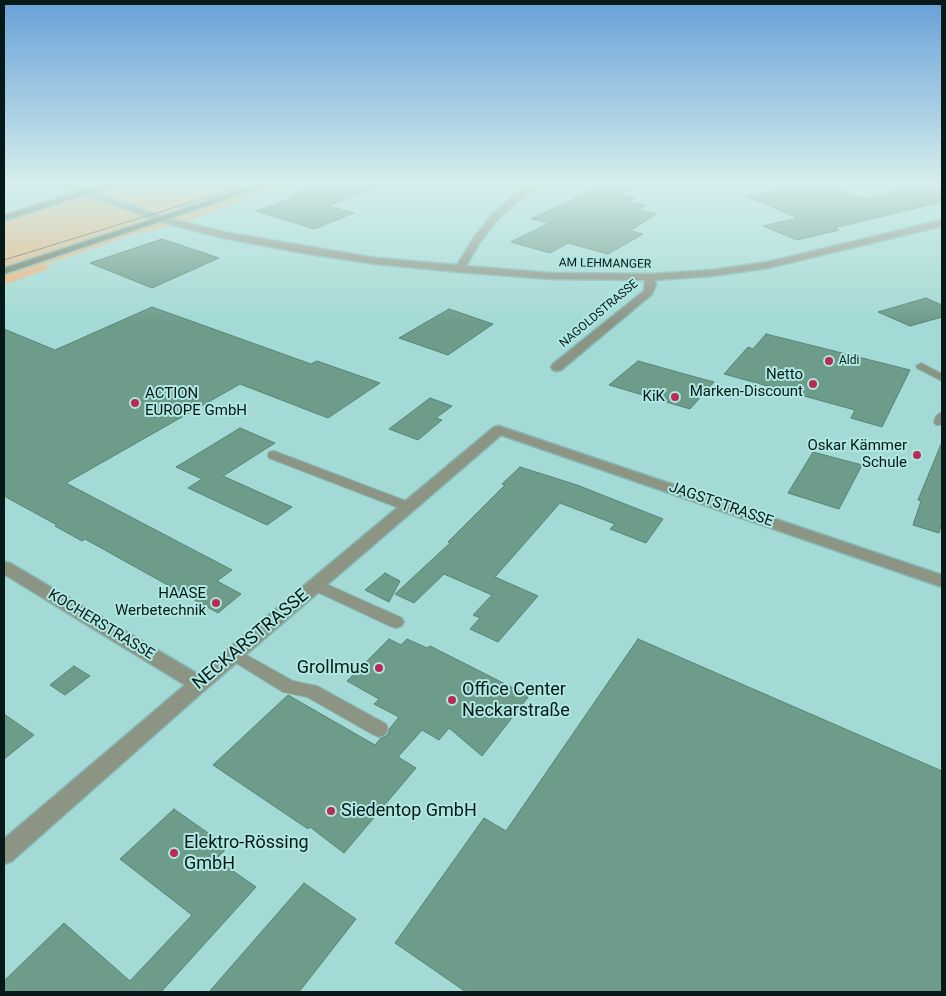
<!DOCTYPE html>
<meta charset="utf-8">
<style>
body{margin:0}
#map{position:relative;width:946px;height:996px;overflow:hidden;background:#a3dad5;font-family:Roboto,sans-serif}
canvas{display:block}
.frame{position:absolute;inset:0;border:5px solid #041918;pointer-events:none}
</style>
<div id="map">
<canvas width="946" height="996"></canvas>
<div class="frame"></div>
</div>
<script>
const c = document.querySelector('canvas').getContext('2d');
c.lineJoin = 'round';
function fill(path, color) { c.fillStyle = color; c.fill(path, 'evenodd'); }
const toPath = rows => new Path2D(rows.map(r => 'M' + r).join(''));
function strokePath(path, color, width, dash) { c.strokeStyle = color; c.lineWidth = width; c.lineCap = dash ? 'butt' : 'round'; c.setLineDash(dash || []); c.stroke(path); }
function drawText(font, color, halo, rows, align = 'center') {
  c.font = font + ' Roboto,sans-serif'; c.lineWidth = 4; c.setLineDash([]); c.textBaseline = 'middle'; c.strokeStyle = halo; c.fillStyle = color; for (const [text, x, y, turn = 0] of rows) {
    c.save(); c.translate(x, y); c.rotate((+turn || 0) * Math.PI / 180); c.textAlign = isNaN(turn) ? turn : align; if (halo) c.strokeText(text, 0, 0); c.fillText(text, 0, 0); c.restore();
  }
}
fill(toPath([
 [103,182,294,182,178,224,136,234,44,265,51,268,4,285,4,213]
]), '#e7b67f');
const building = toPath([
 [327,182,385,182,386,184,328,206,354,213,314,229,256,211,293,198,287,196,327,182],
 [609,182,636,182,637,185,619,195,635,198,629,202,646,205,639,210,656,214,630,231,643,234,608,254,568,243,550,253,511,242,549,223,531,219,609,182],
 [819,182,863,199,932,182,942,182,942,202,834,228,839,230,797,240,763,226,798,218,746,196,819,182],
 [162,239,219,258,152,288,90,263,162,239],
 [926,298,942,305,942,317,910,326,878,312,926,298],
 [152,307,311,364,317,361,380,383,328,418,240,384,66,483,232,570,217,581,241,594,218,613,85,539,82,541,55,526,57,525,4,496,4,329,55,350,152,307],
 [449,309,493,324,448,355,399,338,449,309],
 [766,334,910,370,882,427,851,418,855,410,724,374,748,347,753,349,766,334],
 [638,361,699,378,714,382,690,409,609,385,638,361],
 [430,398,452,406,436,418,442,420,418,440,389,429,430,398],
 [240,428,275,443,223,476,292,507,267,525,188,488,202,479,176,467,240,428],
 [942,442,942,522,939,533,913,525,921,501,918,500,942,442],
 [813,452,862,465,839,509,788,493,813,452],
 [520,467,577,485,663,519,646,543,610,529,615,524,560,503,495,577,538,596,498,642,470,629,480,618,473,615,492,595,444,574,414,603,395,594,450,543,448,542,505,485,502,484,520,467],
 [385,573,400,581,389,602,365,590,385,573],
 [389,639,401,645,407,639,427,648,430,646,529,696,482,756,449,728,439,740,422,730,398,757,416,768,344,853,310,827,308,829,213,765,288,695,375,745,381,738,388,735,390,728,399,717,374,704,379,699,347,681,389,639],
 [638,639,942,771,942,992,466,992,395,943,484,818,506,831,638,639],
 [74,666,90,676,65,695,50,685,74,666],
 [4,714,34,735,4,759,4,714],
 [174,809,228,847,216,859,256,887,161,992,4,992,4,981,64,923,130,981,192,915,120,859,174,809],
 [304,883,356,919,299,992,209,992,304,883]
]);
fill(building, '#6e9c8b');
strokePath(building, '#568473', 1);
const lane = toPath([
 [921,363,942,374,942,381,917,368,916,366,921,363],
 [942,412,942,425,936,425,934,422,936,416,942,412],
 [274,451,414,504,416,507,414,510,404,510,269,458,268,455,269,452,274,451],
 [317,580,402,618,404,622,402,626,396,628,390,626,311,589,309,585,311,581,317,580],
 [234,648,293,681,317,686,386,724,388,729,386,734,379,737,372,734,307,697,283,692,228,658,225,654,228,650,234,648]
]);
const street = toPath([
 [50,182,62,182,164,217,223,232,376,258,457,265,473,239,490,217,514,195,534,182,544,182,520,199,496,221,480,242,466,266,551,273,650,274,712,270,768,262,942,220,942,226,768,268,712,276,655,280,656,285,652,294,561,370,557,371,553,370,551,367,553,364,644,291,645,280,551,279,459,272,376,264,309,254,223,238,158,221,50,182],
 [499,426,942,575,942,587,501,435,206,689,12,861,4,864,4,839,185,685,4,574,4,562,10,563,198,674,494,427,499,426]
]);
const secondary = toPath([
 [111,182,124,182,4,221,4,215,111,182],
 [265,182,278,182,4,274,4,268,265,182]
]);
strokePath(lane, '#86b7b3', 2);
strokePath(street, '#86b7b3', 3);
strokePath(secondary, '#86b7b3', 3);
fill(lane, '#8c9484');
fill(street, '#8c9484');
fill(secondary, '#6c7860');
strokePath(toPath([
 [4,260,257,182]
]), '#486c69', 1);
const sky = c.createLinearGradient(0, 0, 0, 322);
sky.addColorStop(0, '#68a1d7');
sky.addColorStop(0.57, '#d6eeec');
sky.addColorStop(1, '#d6eeec00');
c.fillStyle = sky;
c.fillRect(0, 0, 946, 322);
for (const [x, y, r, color] of [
 [829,361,5,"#b92a54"],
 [813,384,5,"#b92a54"],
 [675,397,5,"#b92a54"],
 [135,403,5,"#b92a54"],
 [917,455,5,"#b92a54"],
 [216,603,5,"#b92a54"],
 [379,668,5,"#b92a54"],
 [452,700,5,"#b92a54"],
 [331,811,5,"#b92a54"],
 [174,853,5,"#b92a54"]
]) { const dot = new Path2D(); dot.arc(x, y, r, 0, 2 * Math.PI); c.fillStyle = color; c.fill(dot); strokePath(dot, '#b0e7e2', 2); }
drawText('12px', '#041918', '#b0e7e2', [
 ["AM LEHMANGER",605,264,1],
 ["NAGOLDSTRASSE",599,314,-40]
]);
drawText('12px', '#041918', '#b0e7e2', [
 ["Aldi",839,361]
], 'left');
drawText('15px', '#041918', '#b0e7e2', [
 ["Netto",803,375],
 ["Marken-Discount",803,392],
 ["ACTION",145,394,"left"],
 ["EUROPE GmbH",145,411,"left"],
 ["KiK",665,397],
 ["Oskar Kämmer",907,446],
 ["Schule",907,463],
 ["HAASE",206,594],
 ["Werbetechnik",206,611]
], 'right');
drawText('15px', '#041918', '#b0e7e2', [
 ["JAGSTSTRASSE",721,505,19],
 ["KOCHERSTRASSE",101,625,31]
]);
drawText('18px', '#041918', '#b0e7e2', [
 ["NECKARSTRASSE",251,640,-40]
]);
drawText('18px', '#041918', '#b0e7e2', [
 ["Grollmus",369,668,"right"],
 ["Office Center",462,690],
 ["Neckarstraße",462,711],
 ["Siedentop GmbH",341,811],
 ["Elektro-Rössing",184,843],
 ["GmbH",184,864]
], 'left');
</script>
